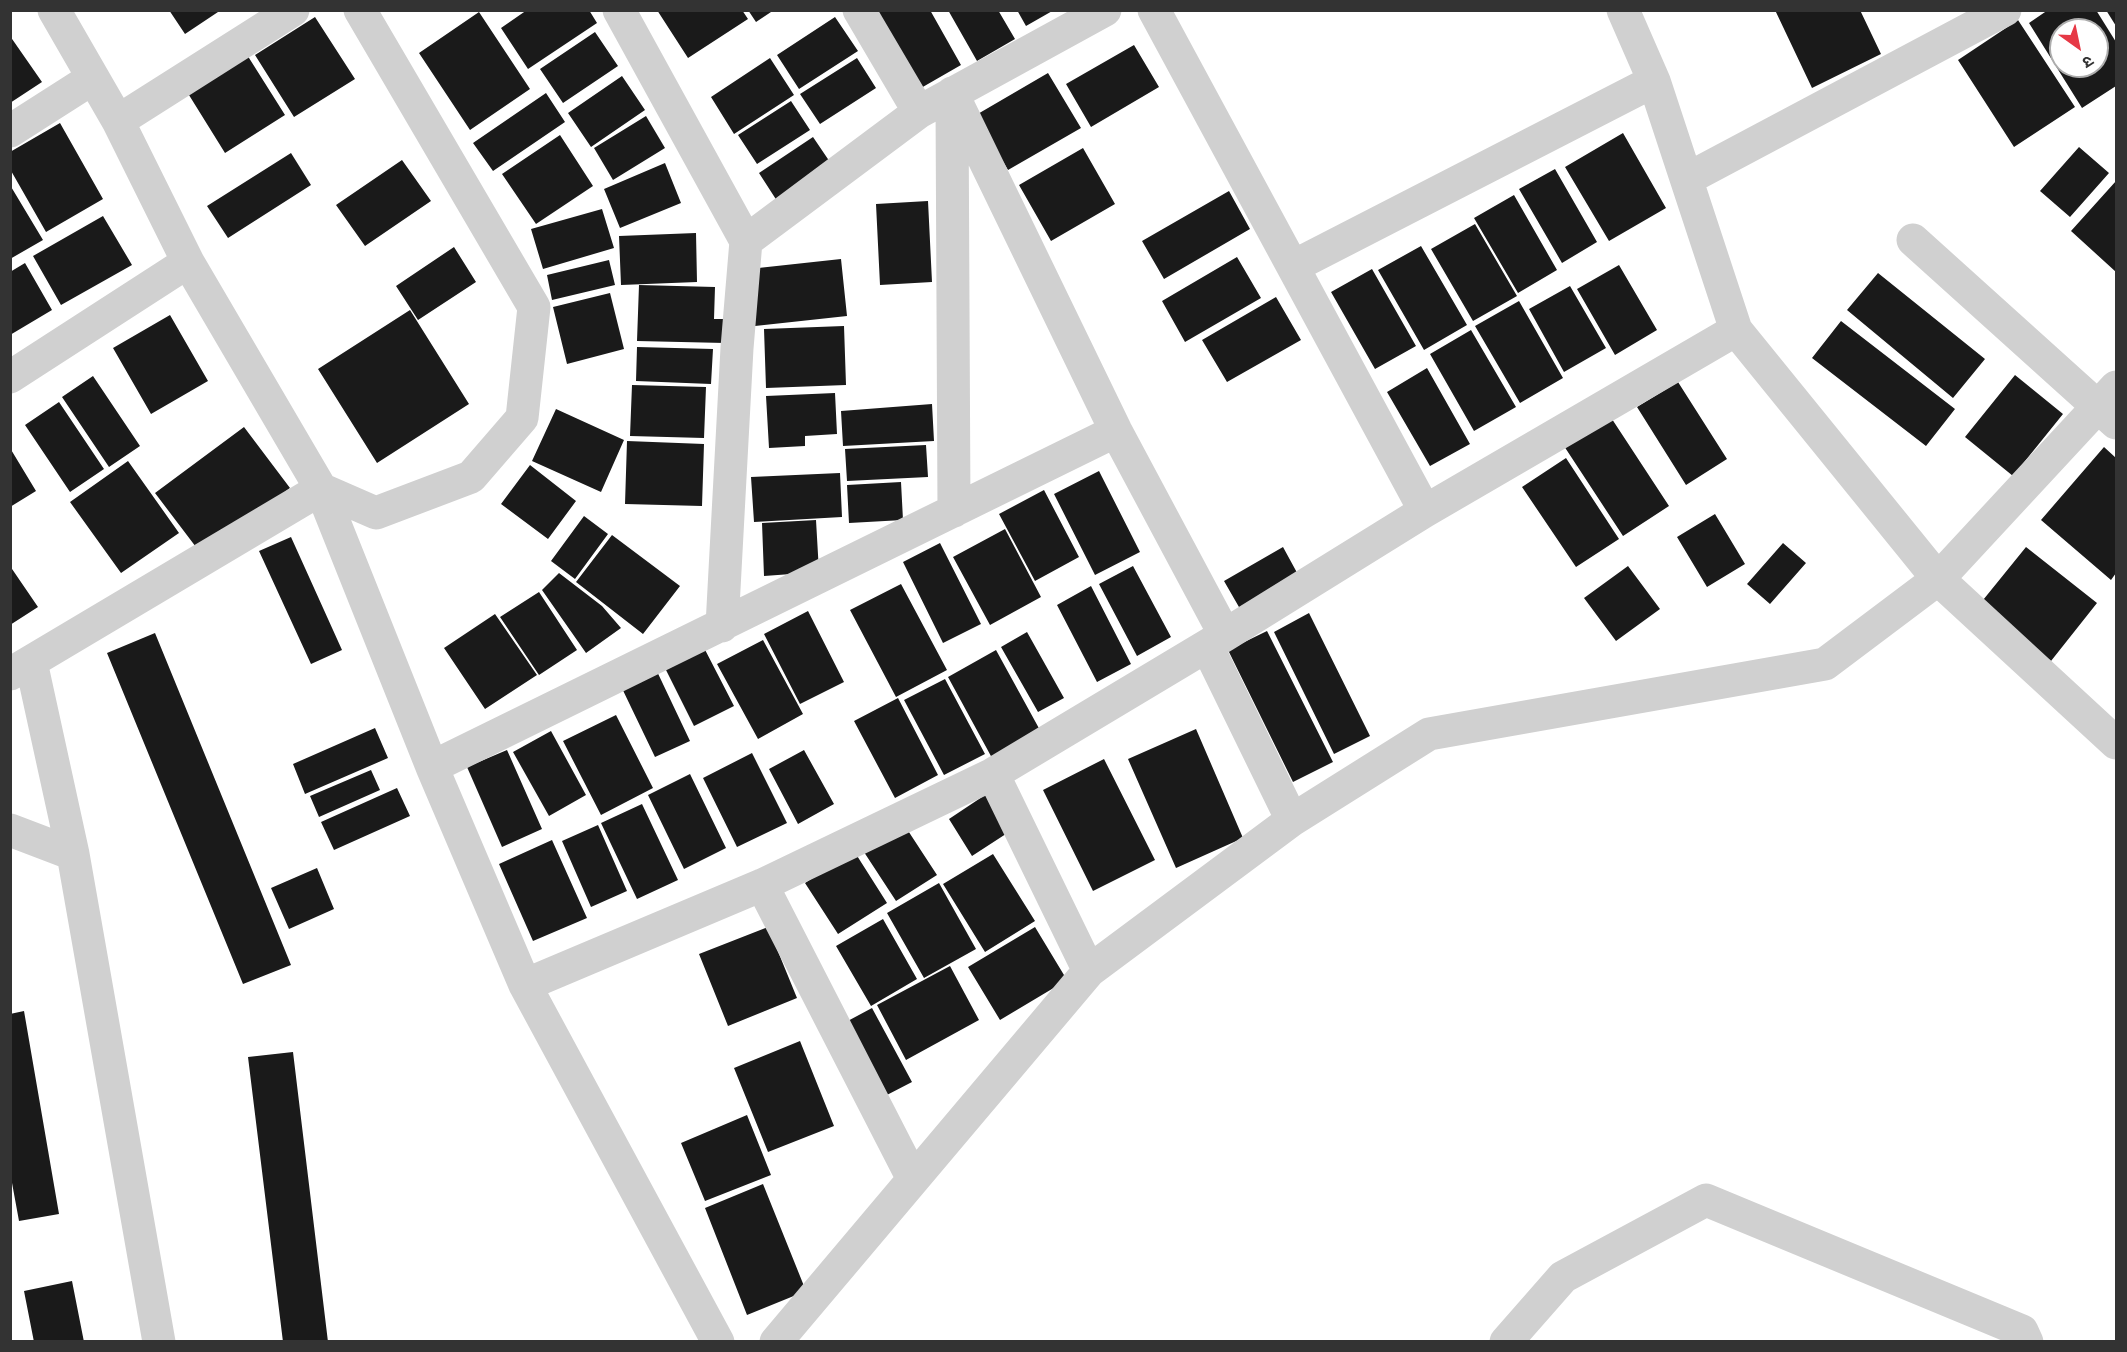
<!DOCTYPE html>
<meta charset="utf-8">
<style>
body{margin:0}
#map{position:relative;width:2127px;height:1352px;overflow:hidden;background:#fff;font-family:"Fira Sans","Noto Sans Devanagari",sans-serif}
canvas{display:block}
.frame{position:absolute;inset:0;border:12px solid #333;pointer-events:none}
.north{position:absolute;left:2049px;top:18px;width:60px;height:60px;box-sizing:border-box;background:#fff;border:2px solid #adadad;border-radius:50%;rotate:147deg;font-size:16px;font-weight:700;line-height:24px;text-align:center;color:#333}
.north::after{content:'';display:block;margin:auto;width:21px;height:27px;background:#e63946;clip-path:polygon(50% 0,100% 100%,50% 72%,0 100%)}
</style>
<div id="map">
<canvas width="2127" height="1352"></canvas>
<div class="frame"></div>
<div class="north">उ</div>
</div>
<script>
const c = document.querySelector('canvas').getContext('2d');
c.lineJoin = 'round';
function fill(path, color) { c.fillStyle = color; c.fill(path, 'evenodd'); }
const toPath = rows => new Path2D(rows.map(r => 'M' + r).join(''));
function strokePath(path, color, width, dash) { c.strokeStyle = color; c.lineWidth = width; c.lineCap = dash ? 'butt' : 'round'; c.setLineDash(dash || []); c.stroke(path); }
fill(toPath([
 [169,10,221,10,185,34],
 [527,10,589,10,597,23,528,69,501,28],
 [657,10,742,10,748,19,688,58],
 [748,10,774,10,756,22],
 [876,10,930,10,961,65,921,88],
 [948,10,998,10,1015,39,977,61],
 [1017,10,1054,10,1026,26],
 [1775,10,1860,10,1881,54,1812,88],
 [2048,10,2096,10,2116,42,2116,86,2082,108,2029,23],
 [2061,30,2097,30,2097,66,2061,66],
 [2106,10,2116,10,2116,26],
 [479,12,530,89,470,130,419,53],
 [315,17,355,79,294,117,255,55],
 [835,17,858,51,799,89,777,55],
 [2018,20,2075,107,2014,147,1958,60],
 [595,32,618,66,563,103,540,69],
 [10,36,42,82,10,103],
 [1134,45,1159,87,1091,127,1066,84],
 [244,50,285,115,225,153,184,87],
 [770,58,794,95,734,134,711,97],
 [857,58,876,88,820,124,800,94],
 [1048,73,1081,128,1008,170,976,115],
 [622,76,645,110,591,147,568,113],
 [546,93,565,122,493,171,473,143],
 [791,101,810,130,757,164,738,135],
 [646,116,665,148,613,180,594,148],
 [60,123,103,199,46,232,10,169,10,152],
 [1623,133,1666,208,1609,241,1565,167],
 [560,135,593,186,536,224,502,174],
 [813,137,834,168,779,204,759,173],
 [2079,147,2109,173,2070,217,2040,191],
 [1083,148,1115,204,1051,241,1019,185],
 [291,153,311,185,228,238,207,206],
 [402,160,431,201,365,246,336,205],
 [665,163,681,203,620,228,604,189],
 [1555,169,1597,242,1562,263,1519,189],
 [2116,181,2116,272,2071,231],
 [10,185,43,240,10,259],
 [1229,191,1250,229,1164,279,1142,241],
 [1514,195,1557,270,1518,293,1474,218],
 [928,201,932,282,880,285,876,204],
 [602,209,614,248,543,269,531,229],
 [103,216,132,265,61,305,33,256],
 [1475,224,1517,296,1473,321,1431,249],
 [696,233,697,282,621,285,619,236],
 [1421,246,1467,325,1424,350,1378,270],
 [454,247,476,282,418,320,396,286],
 [1237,257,1261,298,1185,342,1162,301],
 [841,259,847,316,755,326,749,269],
 [609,260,615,285,552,300,547,275],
 [25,263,52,310,10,335,10,272],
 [1619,265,1657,330,1615,355,1577,289],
 [1372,269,1416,346,1375,369,1331,292],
 [1878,273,1985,359,1953,398,1847,310],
 [639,285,715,287,714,319,726,319,725,343,637,341],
 [1570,286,1606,348,1564,372,1529,309],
 [610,293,624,349,567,364,553,307],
 [1276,297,1301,340,1227,382,1202,340],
 [1519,301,1563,378,1520,403,1475,326],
 [410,310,469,404,377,463,318,369],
 [170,315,208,381,151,414,113,348],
 [1841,321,1955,409,1926,446,1812,358],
 [844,326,846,385,766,388,764,329],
 [1471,330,1516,407,1474,431,1430,354],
 [637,347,713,349,711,384,636,381],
 [1427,368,1470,444,1430,466,1387,392],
 [2015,375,2063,414,2013,476,1965,437],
 [93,376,140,446,109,467,62,397],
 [1678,382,1727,459,1686,485,1637,407],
 [632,385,706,387,704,438,630,436],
 [835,393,837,434,805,436,805,446,769,448,766,396],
 [59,402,104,469,70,492,25,425],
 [932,404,934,441,843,446,841,411],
 [556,409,624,440,601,492,532,461],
 [1610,416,1669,506,1623,536,1564,446],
 [244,427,290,488,202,555,155,493],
 [627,441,704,444,702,506,625,504],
 [926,445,928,477,847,481,845,449],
 [2104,447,2116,458,2116,573,2111,580,2041,520],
 [10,448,36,491,10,507],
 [1566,458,1619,539,1576,567,1522,487],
 [128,461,179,533,121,573,70,502],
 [530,465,576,501,548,539,501,504],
 [1099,471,1140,552,1095,575,1054,494],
 [840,473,842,517,754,522,751,477],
 [901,482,903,520,849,523,847,485],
 [1044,490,1079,557,1035,581,999,514],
 [1715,514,1745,564,1707,587,1677,537],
 [584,516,608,534,575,579,551,561],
 [816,520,819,572,764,576,762,523],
 [1005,529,1041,597,990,625,953,557],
 [612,535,680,586,643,634,576,582],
 [291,537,342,650,311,664,259,551],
 [940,543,981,624,943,643,903,562],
 [1783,543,1806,563,1770,604,1747,584],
 [1283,547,1301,580,1243,614,1224,581],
 [2026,547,2097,603,2051,661,1979,605],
 [10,566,38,607,10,625],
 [1133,566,1171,637,1137,656,1099,584],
 [1628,566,1660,609,1616,641,1584,598],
 [559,573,602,606,621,628,586,653,542,590],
 [901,584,947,670,896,697,850,610],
 [1091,586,1131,664,1097,682,1057,605],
 [539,592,577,650,539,675,500,617],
 [808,611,844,682,800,704,764,634],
 [1309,613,1370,736,1334,754,1274,632],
 [495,614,537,675,485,709,444,648],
 [1267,631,1333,762,1293,782,1228,650],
 [1027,632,1064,698,1038,712,1001,647],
 [155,633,291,965,243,984,107,653],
 [700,640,734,706,694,726,661,660],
 [763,640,803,714,758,739,717,664],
 [996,650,1041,732,992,758,948,677],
 [653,663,690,741,655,757,618,680],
 [945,679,985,754,944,775,904,700],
 [898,698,938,775,895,798,854,721],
 [616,715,653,788,601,815,563,741],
 [375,728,388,758,305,794,293,764],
 [1196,729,1243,838,1176,868,1128,759],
 [551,731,586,795,549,816,513,752],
 [507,750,542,829,502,847,467,767],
 [804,750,834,804,798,824,769,769],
 [752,753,787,823,737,847,703,778],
 [1104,759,1155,860,1093,891,1043,790],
 [371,770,380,790,319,817,310,796],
 [690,774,726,848,684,869,648,795],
 [397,788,410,816,334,850,321,822],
 [988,793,1012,830,972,856,949,819],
 [642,804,678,880,637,899,601,823],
 [903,823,937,875,896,901,862,849],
 [598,825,627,891,591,907,562,841],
 [552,840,587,918,533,941,499,864],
 [854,851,887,903,838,934,805,883],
 [993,854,1035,921,985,952,943,884],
 [317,868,334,909,289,929,271,888],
 [939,883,976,949,924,978,887,913],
 [883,919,917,979,871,1006,836,946],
 [768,927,797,998,728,1026,699,954],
 [1035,927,1067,980,1000,1020,968,967],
 [950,966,979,1020,906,1060,877,1005],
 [872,1008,912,1082,883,1097,844,1023],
 [24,1011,59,1214,19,1221,10,1172,10,1014],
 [800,1041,834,1126,768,1152,734,1068],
 [293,1052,328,1342,283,1342,248,1057],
 [747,1115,771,1175,705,1201,681,1143],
 [763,1184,806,1291,747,1315,705,1208],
 [72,1281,84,1342,34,1342,24,1291]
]), '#1a1a1a');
strokePath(toPath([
 [54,10,118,121,188,262,321,489,432,767,525,985,718,1342],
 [619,10,746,241,737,348,722,626],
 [859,10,919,112],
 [1154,10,1425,511],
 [1623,10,1654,81,1736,330,1938,579,2116,743],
 [952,93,1116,431,1225,635],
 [952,102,954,511],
 [118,121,293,10],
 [10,131,93,78],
 [1687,179,2005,10],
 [1913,240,2116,423],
 [746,241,919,112,1105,10],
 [1294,266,1654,81],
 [10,377,188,262],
 [1207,646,1292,820],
 [31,662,73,854,159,1342],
 [10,674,321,489,376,513,471,477,522,418,534,307,360,10],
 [432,767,1116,431],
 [993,774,1089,971],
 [10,830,73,854],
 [762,885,913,1179],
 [525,985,762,885,993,774,1225,635,1425,511,1736,330],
 [776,1342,1089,971,1292,820,1429,734,1825,664,1938,579,2116,387],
 [1506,1342,1563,1277,1706,1200,2022,1331,2027,1342]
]), '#d0d0d0', 33);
</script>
